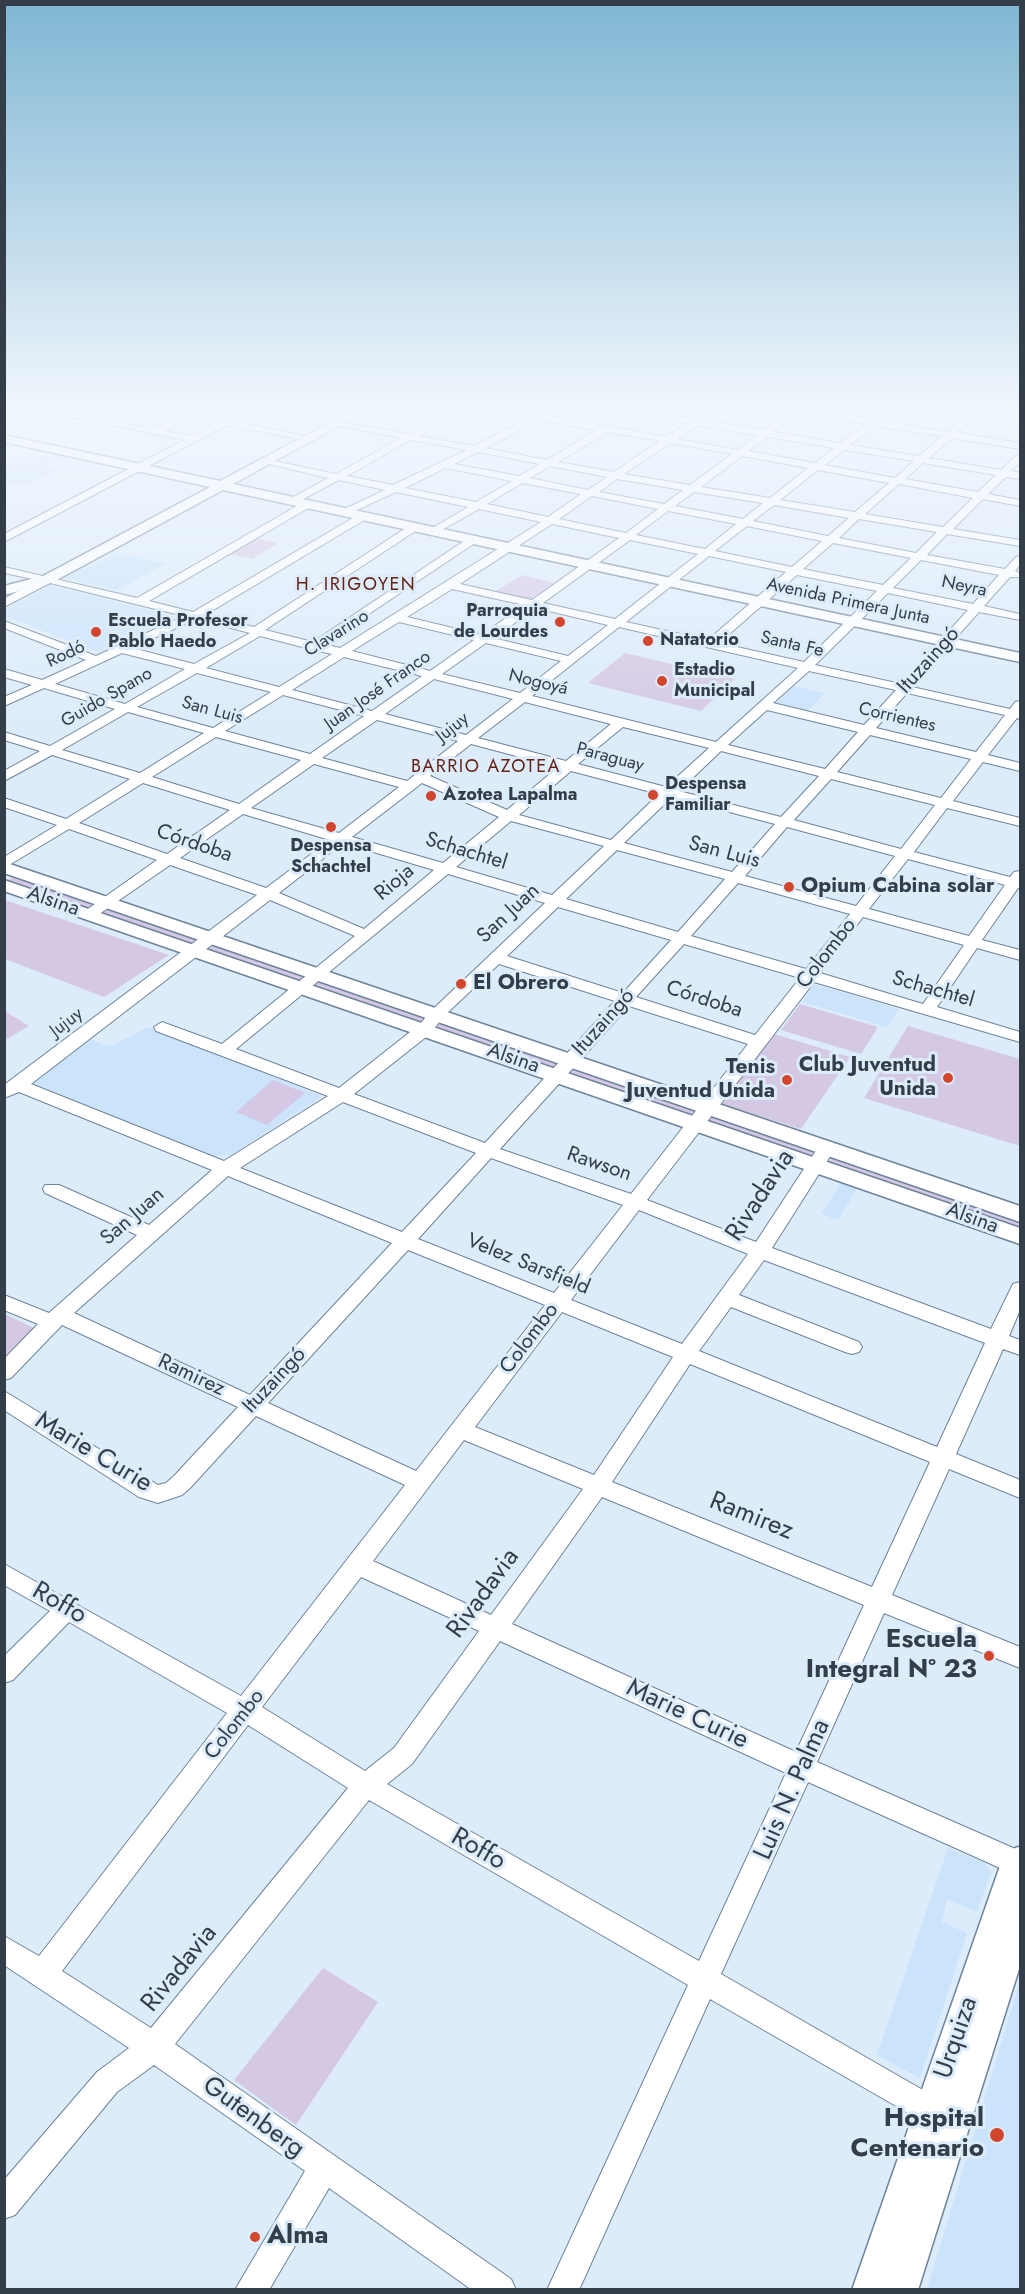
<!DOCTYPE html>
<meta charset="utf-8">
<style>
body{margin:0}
#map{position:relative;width:1025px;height:2294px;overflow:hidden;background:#ddecfb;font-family:Jost,sans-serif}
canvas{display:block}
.frame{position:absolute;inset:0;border:6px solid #343e48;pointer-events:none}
</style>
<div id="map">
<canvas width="1025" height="2294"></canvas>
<div class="frame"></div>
</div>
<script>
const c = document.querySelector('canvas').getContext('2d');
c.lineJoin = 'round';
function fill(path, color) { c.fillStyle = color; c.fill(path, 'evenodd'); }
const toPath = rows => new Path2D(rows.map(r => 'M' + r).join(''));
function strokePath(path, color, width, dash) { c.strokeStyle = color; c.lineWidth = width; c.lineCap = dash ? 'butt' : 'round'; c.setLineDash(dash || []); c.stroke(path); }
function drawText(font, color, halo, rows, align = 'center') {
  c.font = font + ' Jost,sans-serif'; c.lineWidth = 6; c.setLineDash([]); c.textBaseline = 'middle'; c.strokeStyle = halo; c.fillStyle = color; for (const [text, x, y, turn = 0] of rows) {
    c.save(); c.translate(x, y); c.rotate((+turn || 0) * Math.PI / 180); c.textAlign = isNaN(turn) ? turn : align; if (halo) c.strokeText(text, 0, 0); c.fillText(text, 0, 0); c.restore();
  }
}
fill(toPath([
 [53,454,65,456,44,466,60,470,28,485,14,482,5,486,5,463,25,466],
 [118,552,165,564,116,591,65,578],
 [51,585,177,617,100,653,5,616,4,610],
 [794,686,825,693,807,712,774,704],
 [814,984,899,1009,887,1027,802,1002],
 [149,1027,319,1095,320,1098,230,1155,211,1156,33,1083,90,1039,109,1047],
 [841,1183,857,1189,838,1220,821,1214],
 [948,1848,985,1863,991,1872,977,1912,947,1899,942,1922,967,1933,920,2078,877,2055],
 [1020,1981,1020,2289,927,2289]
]), '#cbe3fb');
fill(toPath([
 [255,538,278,543,252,559,228,554],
 [522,575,554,583,530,599,496,591],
 [625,653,735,679,701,711,588,683],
 [14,876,99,904,90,910,7,881],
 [5,900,169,955,104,997,5,959],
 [107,906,202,940,194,946,98,913],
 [216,943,309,975,300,983,206,951],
 [318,979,430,1017,423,1024,310,986],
 [800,1004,878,1027,861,1054,781,1030],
 [5,1011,29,1026,5,1040],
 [437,1019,562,1061,555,1070,430,1027],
 [908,1026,1020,1059,1020,1146,864,1098],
 [774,1034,850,1057,801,1129,722,1104],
 [575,1065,701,1109,694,1117,567,1074],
 [273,1080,305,1093,267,1125,236,1112],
 [713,1112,819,1149,813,1157,706,1122],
 [835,1154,1020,1218,1020,1229,828,1163],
 [5,1314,34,1328,5,1360],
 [323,1968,378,2002,296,2125,234,2080]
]), '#d5c8e4');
const minor = toPath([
 [25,408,46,408,118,422,145,408,157,408,129,424,154,429,193,408,205,408,165,431,192,436,244,408,256,408,235,421,314,438,309,441,227,425,4,542,4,534,184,440,25,408],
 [409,408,466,408,419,436,475,446,529,418,486,408,541,412,546,415,605,426,609,424,614,427,666,437,687,423,609,408,632,408,693,419,708,408,719,408,703,420,764,430,789,412,785,408,804,408,871,419,885,408,895,408,880,421,948,432,974,408,984,408,957,433,1020,443,1020,449,952,438,929,458,1001,470,1017,455,1020,454,1020,462,1011,471,1020,473,1020,479,1006,477,988,494,1020,500,1020,506,983,499,953,529,1020,540,1020,546,947,534,927,555,1005,569,1016,557,1020,556,1020,565,1015,571,1020,573,1020,577,1010,577,984,606,1020,614,1020,620,979,612,912,687,1010,709,1015,702,1020,701,1020,719,1017,718,988,755,1020,763,1020,771,983,762,953,801,1020,818,1020,826,947,808,914,852,1010,877,1014,872,1020,871,1020,888,1018,888,982,940,1020,950,1020,960,977,948,937,1007,1020,1032,1020,1042,814,982,647,1200,756,1242,821,1143,827,1141,833,1143,836,1147,772,1248,991,1329,1013,1284,1020,1282,1020,1310,1009,1336,1020,1340,1020,1355,1003,1349,956,1454,1020,1480,1020,1498,949,1469,892,1595,1020,1647,1020,1668,884,1613,817,1762,1020,1851,1020,1875,1009,1872,808,1782,721,1974,949,2105,954,2115,949,2125,939,2130,929,2125,710,1999,579,2290,547,2290,688,1985,369,1800,175,2044,511,2279,516,2290,472,2290,329,2188,269,2290,235,2290,305,2171,154,2065,117,2092,15,2215,4,2219,4,2180,97,2072,129,2048,4,1965,4,1936,39,1956,227,1713,69,1622,13,1680,4,1683,4,1656,50,1611,4,1585,4,1564,241,1696,405,1485,256,1416,190,1488,182,1495,158,1503,139,1497,4,1410,4,1391,158,1485,166,1483,174,1476,238,1407,62,1325,11,1378,4,1380,4,1359,38,1324,4,1310,4,1295,49,1313,137,1235,45,1193,43,1189,45,1185,59,1185,149,1225,212,1170,19,1092,4,1098,4,1085,257,895,170,865,95,917,85,917,82,914,85,911,157,860,69,829,4,868,4,857,57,825,4,807,4,798,66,819,130,779,52,755,4,781,4,771,40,751,4,740,4,732,50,746,115,709,44,688,4,706,4,697,32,685,4,677,4,669,42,680,86,660,4,628,4,621,96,656,184,616,50,583,4,607,4,599,38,580,4,573,4,567,137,598,302,503,310,503,310,507,149,601,193,612,358,515,366,515,366,519,205,615,254,627,409,526,417,526,417,530,265,630,313,642,467,539,475,539,475,543,324,644,340,648,541,522,479,509,433,535,428,532,429,530,468,507,396,492,344,516,339,513,340,511,385,490,339,480,292,505,288,504,288,500,328,478,260,462,265,459,336,474,401,438,335,425,335,421,409,434,443,414,409,408],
 [799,413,865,424,840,443,774,432,799,413],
 [539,420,597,430,547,460,486,448,539,420],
 [697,425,758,435,738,450,677,439,697,425],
 [875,426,942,436,919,456,850,445,875,426],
 [608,432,660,441,614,472,558,462,608,432],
 [768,437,834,448,815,463,748,451,768,437],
 [411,440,467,450,393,485,347,476,411,440],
 [670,443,732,454,690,485,624,474,670,443],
 [844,450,914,461,895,478,825,465,844,450],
 [478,452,540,464,519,476,454,464,478,452],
 [742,456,808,468,770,498,701,487,742,456],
 [923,463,996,475,978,492,905,479,923,463],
 [550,466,607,477,588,490,530,478,550,466],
 [445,468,512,481,476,502,405,488,445,468],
 [818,470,889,483,855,512,780,500,818,470],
 [617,479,683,490,664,504,599,492,617,479],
 [522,483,581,494,548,517,487,504,522,483],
 [899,484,973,498,943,527,865,514,899,484],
 [694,492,763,503,743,519,675,506,694,492],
 [592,496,658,509,626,533,559,519,592,496],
 [774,505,849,518,828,536,753,521,774,505],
 [668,511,736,524,705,549,636,535,668,511],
 [859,519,937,532,916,553,839,538,859,519],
 [552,524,619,538,532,600,460,584,552,524],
 [747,526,822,541,792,567,715,551,747,526],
 [630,540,698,554,615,619,543,603,630,540],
 [833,543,911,558,883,585,803,569,833,543],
 [709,556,786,572,708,640,626,622,709,556],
 [921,560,999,575,973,604,893,588,921,560],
 [797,575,877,591,804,662,719,643,797,575],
 [452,589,524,605,482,635,407,617,452,589],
 [888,593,968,610,901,684,815,665,888,593],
 [536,608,608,625,568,656,493,638,536,608],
 [196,619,250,633,194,664,132,648,196,619],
 [399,622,474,640,430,671,352,651,399,622],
 [619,627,798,668,716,742,532,696,619,627],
 [260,636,310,649,332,654,279,687,206,668,260,636],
 [486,643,561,661,520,693,442,674,486,643],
 [122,653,185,669,125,704,55,684,122,653],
 [344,657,422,676,372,711,292,690,344,657],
 [809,671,896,690,864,725,773,703,809,671],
 [197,673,271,692,213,728,137,707,197,673],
 [434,679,513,699,466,735,385,714,434,679],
 [907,693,1005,715,976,752,876,728,907,693],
 [283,695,364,716,310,754,225,731,283,695],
 [525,702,611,724,566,761,478,738,525,702],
 [767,710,858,732,825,769,728,745,767,710],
 [128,712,204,733,140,773,62,750,128,712],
 [377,720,458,741,407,781,322,758,377,720],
 [623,727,709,748,666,787,578,764,623,727],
 [870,735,971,759,941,798,837,772,870,735],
 [216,737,301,760,239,804,152,777,216,737],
 [471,744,558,767,507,810,430,776,471,744],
 [721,751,819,776,781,817,679,791,721,751],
 [314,764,399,787,339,833,251,808,314,764],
 [571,771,659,794,611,840,519,815,571,771],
 [831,779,935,805,901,849,794,820,831,779],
 [143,783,230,810,167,854,79,823,143,783],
 [422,783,499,817,443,863,352,837,422,783],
 [672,797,775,824,732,872,624,843,672,797],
 [243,814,330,840,266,888,180,858,243,814],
 [511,821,604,846,552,895,456,867,511,821],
 [787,827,895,856,856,906,745,876,787,827],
 [343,843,434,870,364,929,279,893,343,843],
 [617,850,725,879,678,932,566,899,617,850],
 [908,859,1005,885,969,936,869,909,908,859],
 [448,874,545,903,431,1011,419,1025,339,1088,236,1049,448,874],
 [738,883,850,914,806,969,691,936,738,883],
 [270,900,355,936,222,1044,162,1022,154,1027,156,1031,328,1096,224,1161,31,1084,270,900],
 [558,907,671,940,623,993,507,956,558,907],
 [863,917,964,945,923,1004,820,973,863,917],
 [684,944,800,978,755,1035,636,997,684,944],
 [499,964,615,1001,485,1143,354,1094,431,1033,443,1017,499,964],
 [629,1006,748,1044,631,1194,500,1149,629,1006],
 [343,1102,476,1153,402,1232,240,1168,343,1102],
 [491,1158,623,1205,554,1293,418,1239,491,1158],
 [228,1176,392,1243,250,1395,74,1313,228,1176],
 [639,1210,748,1254,682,1344,571,1300,639,1210],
 [408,1250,545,1305,416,1471,268,1403,408,1250],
 [764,1260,985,1343,937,1447,699,1351,731,1307,845,1352,852,1354,859,1352,862,1347,859,1342,739,1295,764,1260],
 [562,1312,673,1357,594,1475,475,1427,562,1312],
 [690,1364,930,1462,872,1587,612,1482,690,1364],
 [464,1440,583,1489,491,1615,373,1561,464,1440],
 [602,1497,864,1605,796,1752,512,1624,602,1497],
 [361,1577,479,1631,394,1748,365,1771,262,1707,361,1577],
 [500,1641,786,1773,699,1961,387,1784,412,1764,500,1641],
 [248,1725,348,1788,151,2028,62,1971,248,1725]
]);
const major = toPath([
 [357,408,372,408,233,484,1020,653,1020,662,223,490,53,582,4,595,4,586,43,576,210,487,4,442,4,435,220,481,357,408],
 [4,862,1020,1206,1020,1222,4,873,4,862],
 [4,880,1020,1228,1020,1244,4,891,4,880],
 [1018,1847,1020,1848,1020,1966,918,2290,852,2290,1001,1863,1006,1852,1018,1847]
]);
strokePath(minor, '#6d8399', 2);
strokePath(major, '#6d8399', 3);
fill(minor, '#fff');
fill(major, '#fff');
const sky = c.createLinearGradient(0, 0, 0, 729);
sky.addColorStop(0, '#7fb6d3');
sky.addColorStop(0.56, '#f0f6fd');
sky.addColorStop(1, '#f0f6fd00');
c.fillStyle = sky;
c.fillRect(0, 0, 1025, 729);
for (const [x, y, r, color] of [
 [560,622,6,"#d2462d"],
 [96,632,6,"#d2462d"],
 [648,641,6,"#d2462d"],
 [662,681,6,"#d2462d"],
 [653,795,6,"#d2462d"],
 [431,796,6,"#d2462d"],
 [331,827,6,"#d2462d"],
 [789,887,6,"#d2462d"],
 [461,984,6,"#d2462d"],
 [948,1078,6,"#d2462d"],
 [787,1080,6,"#d2462d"],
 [989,1656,6,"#d2462d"],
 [997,2135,8,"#d2462d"],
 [255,2237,6,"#d2462d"]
]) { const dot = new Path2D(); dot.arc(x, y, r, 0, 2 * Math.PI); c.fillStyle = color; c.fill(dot); strokePath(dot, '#ddecfb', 2); }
c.letterSpacing = '1.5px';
drawText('18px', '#652215', '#ddecfb', [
 ["H. IRIGOYEN",356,586],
 ["BARRIO AZOTEA",486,768]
]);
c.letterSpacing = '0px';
drawText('18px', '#343e48', '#ddecfb', [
 ["Neyra",964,587,12],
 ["Avenida Primera Junta",848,602,12],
 ["Clavarino",337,634,-32],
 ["Santa Fe",792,645,13],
 ["Rodó",66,655,-25],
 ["Nogoyá",538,683,14],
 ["Juan José Franco",378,691,-35],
 ["Guido Spano",107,698,-30],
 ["San Luis",212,711,15],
 ["Corrientes",897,718,13],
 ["Jujuy",453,728,-38],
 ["Paraguay",610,758,15],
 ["Jujuy",67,1023,-37]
]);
drawText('bold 18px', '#343e48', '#ddecfb', [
 ["Parroquia",548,612,"right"],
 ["de Lourdes",548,633,"right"],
 ["Escuela Profesor",108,622],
 ["Pablo Haedo",108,643],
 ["Natatorio",660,641],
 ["Estadio",674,671],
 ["Municipal",674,692],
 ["Despensa",665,785],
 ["Familiar",665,806],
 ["Azotea Lapalma",443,796],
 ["Despensa",331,847,"center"],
 ["Schachtel",331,868,"center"]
], 'left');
drawText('21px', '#343e48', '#ddecfb', [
 ["Ituzaingó",929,661,-48],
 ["Córdoba",194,844,19],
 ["Schachtel",466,852,17],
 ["San Luis",724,853,15],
 ["Rioja",395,883,-40],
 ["Alsina",53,902,19],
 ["San Juan",509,914,-43],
 ["Colombo",827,954,-52],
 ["Schachtel",933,990,16],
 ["Córdoba",704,1000,18],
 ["Ituzaingó",604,1023,-48],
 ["Alsina",513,1059,19],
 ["Rawson",599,1165,19],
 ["San Juan",133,1217,-41],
 ["Alsina",972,1219,20],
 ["Velez Sarsfield",528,1265,22],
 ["Colombo",530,1339,-53],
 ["Ramirez",191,1376,25],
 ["Ituzaingó",275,1381,-47],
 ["Colombo",235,1725,-52]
]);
drawText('bold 21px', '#343e48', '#ddecfb', [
 ["Opium Cabina solar",801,887],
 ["El Obrero",473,984],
 ["Club Juventud",936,1066,"right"],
 ["Unida",936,1090,"right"],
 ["Tenis",775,1068,"right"],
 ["Juventud Unida",775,1092,"right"]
], 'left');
drawText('26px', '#343e48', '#ddecfb', [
 ["Rivadavia",761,1196,-57],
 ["Marie Curie",93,1453,31],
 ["Ramirez",751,1517,22],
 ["Rivadavia",484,1594,-54],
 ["Roffo",59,1604,30],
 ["Marie Curie",687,1715,25],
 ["Luis N. Palma",793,1790,-66],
 ["Roffo",478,1850,30],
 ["Rivadavia",180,1969,-51],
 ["Urquiza",957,2038,-71],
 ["Gutenberg",253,2118,36]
]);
drawText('bold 26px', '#343e48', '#ddecfb', [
 ["Escuela",977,1641],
 ["Integral N° 23",977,1671],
 ["Hospital",984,2120],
 ["Centenario",984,2150],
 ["Alma",267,2237,"left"]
], 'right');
</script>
